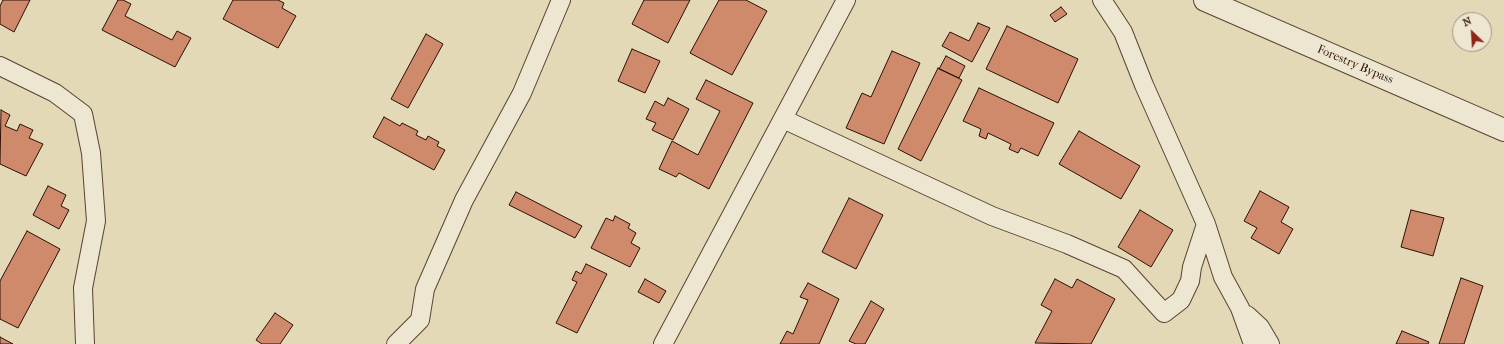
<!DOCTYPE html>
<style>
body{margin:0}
#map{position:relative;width:1504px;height:344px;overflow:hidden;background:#e3d9b6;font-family:"IM FELL French Canon",serif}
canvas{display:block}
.north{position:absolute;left:1452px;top:12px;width:40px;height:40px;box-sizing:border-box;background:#ede6d0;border:1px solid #a0907f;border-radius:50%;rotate:335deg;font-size:11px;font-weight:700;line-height:16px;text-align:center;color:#2d0f05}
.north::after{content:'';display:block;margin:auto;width:14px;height:18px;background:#8f2418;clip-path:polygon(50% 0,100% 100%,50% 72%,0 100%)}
</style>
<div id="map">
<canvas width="1504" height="344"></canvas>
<div class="north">N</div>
</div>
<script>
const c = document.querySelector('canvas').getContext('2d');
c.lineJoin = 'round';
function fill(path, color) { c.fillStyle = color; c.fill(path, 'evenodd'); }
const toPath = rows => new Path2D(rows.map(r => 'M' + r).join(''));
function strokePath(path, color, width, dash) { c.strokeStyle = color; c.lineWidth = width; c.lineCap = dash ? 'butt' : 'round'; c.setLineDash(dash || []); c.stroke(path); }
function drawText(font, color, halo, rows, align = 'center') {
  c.font = font + ' "IM FELL French Canon",serif'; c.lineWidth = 3; c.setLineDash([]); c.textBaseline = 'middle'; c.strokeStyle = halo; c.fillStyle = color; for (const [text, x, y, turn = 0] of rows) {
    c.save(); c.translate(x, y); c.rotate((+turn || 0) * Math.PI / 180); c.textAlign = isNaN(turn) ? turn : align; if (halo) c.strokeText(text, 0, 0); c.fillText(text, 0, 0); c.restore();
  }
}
const building = toPath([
 [3,0,30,0,14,32,0,24,0,6,3,0],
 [118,0,123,0,131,4,125,16,172,40,177,31,191,38,175,67,102,30,118,0],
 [233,0,278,0,284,3,282,8,296,16,278,48,223,19,233,0],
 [644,0,690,0,668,43,632,24,644,0],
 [719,0,746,0,767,11,732,75,690,53,719,0],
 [1061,7,1067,14,1055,22,1050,15,1061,7],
 [978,23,990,28,972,62,942,46,950,32,969,41,978,23],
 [1007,26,1078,59,1058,103,986,69,1007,26],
 [426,34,443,44,408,108,391,99,426,34],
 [632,49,660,61,645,93,618,81,632,49],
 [892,51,920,63,884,144,846,128,862,93,871,97,892,51],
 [946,56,965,66,959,78,939,69,946,56],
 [938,68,962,80,921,161,898,149,938,68],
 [706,80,753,103,709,189,679,173,676,177,659,169,672,141,698,155,720,111,696,99,706,80],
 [979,88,1054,123,1038,156,1021,148,1018,153,1009,149,1011,144,988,133,986,139,979,136,981,129,963,121,979,88],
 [668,98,689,109,673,140,652,130,656,123,646,119,655,101,664,106,668,98],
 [1,110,10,115,5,126,17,131,20,124,33,130,29,138,43,144,26,176,0,164,1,110],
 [384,117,400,126,402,123,418,131,416,135,426,140,428,136,439,142,437,146,445,150,434,170,373,137,384,117],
 [1079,131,1140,166,1121,199,1059,164,1079,131],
 [48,186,66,195,61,206,69,210,59,229,33,215,48,186],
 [1260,191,1289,207,1281,222,1293,229,1279,254,1251,238,1257,228,1244,221,1260,191],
 [516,192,582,226,575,238,509,205,516,192],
 [849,198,883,215,856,269,822,252,849,198],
 [1140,210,1173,230,1151,267,1118,247,1140,210],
 [1411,210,1444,218,1433,256,1401,247,1411,210],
 [615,216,630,224,628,228,636,233,631,243,640,248,630,267,591,248,606,218,613,221,615,216],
 [27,231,60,249,18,328,0,319,0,281,27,231],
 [586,264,607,274,577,333,556,323,577,282,572,280,576,271,581,274,586,264],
 [1461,278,1483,286,1464,344,1439,344,1461,278],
 [645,279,666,291,659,303,638,292,645,279],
 [1055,279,1072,288,1077,279,1115,299,1091,344,1035,343,1052,311,1041,305,1055,279],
 [808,283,839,299,819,344,780,344,787,331,793,334,808,300,800,297,808,283],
 [871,301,884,309,865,344,856,344,849,341,871,301],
 [275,313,293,325,280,344,262,344,256,340,275,313],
 [1402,331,1429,342,1428,344,1396,344,1402,331],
 [0,337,13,344,0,344,0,337]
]);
fill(building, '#ce8a6a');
strokePath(building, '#2d0f05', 1);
const minor = toPath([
 [1102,0,1123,32,1144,85,1206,224,1223,277,1240,308,1253,344],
 [0,66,55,93,83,114,91,153,96,221,83,288,85,344],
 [783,119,992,216,1067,244,1124,269,1164,313,1181,300,1190,281,1192,267,1206,224],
 [1247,315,1260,327,1270,344],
 [396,344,420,320,425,289,464,200,522,93,561,0],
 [663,344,846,0]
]);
const tertiary = toPath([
 [1205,0,1504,130]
]);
strokePath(minor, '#5a4231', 20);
strokePath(tertiary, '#5a4231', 24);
strokePath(minor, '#ede6d0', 18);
strokePath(tertiary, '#ede6d0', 22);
drawText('12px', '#2d0f05', '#ede6d0', [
 ["Forestry Bypass",1355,65,23]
]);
</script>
